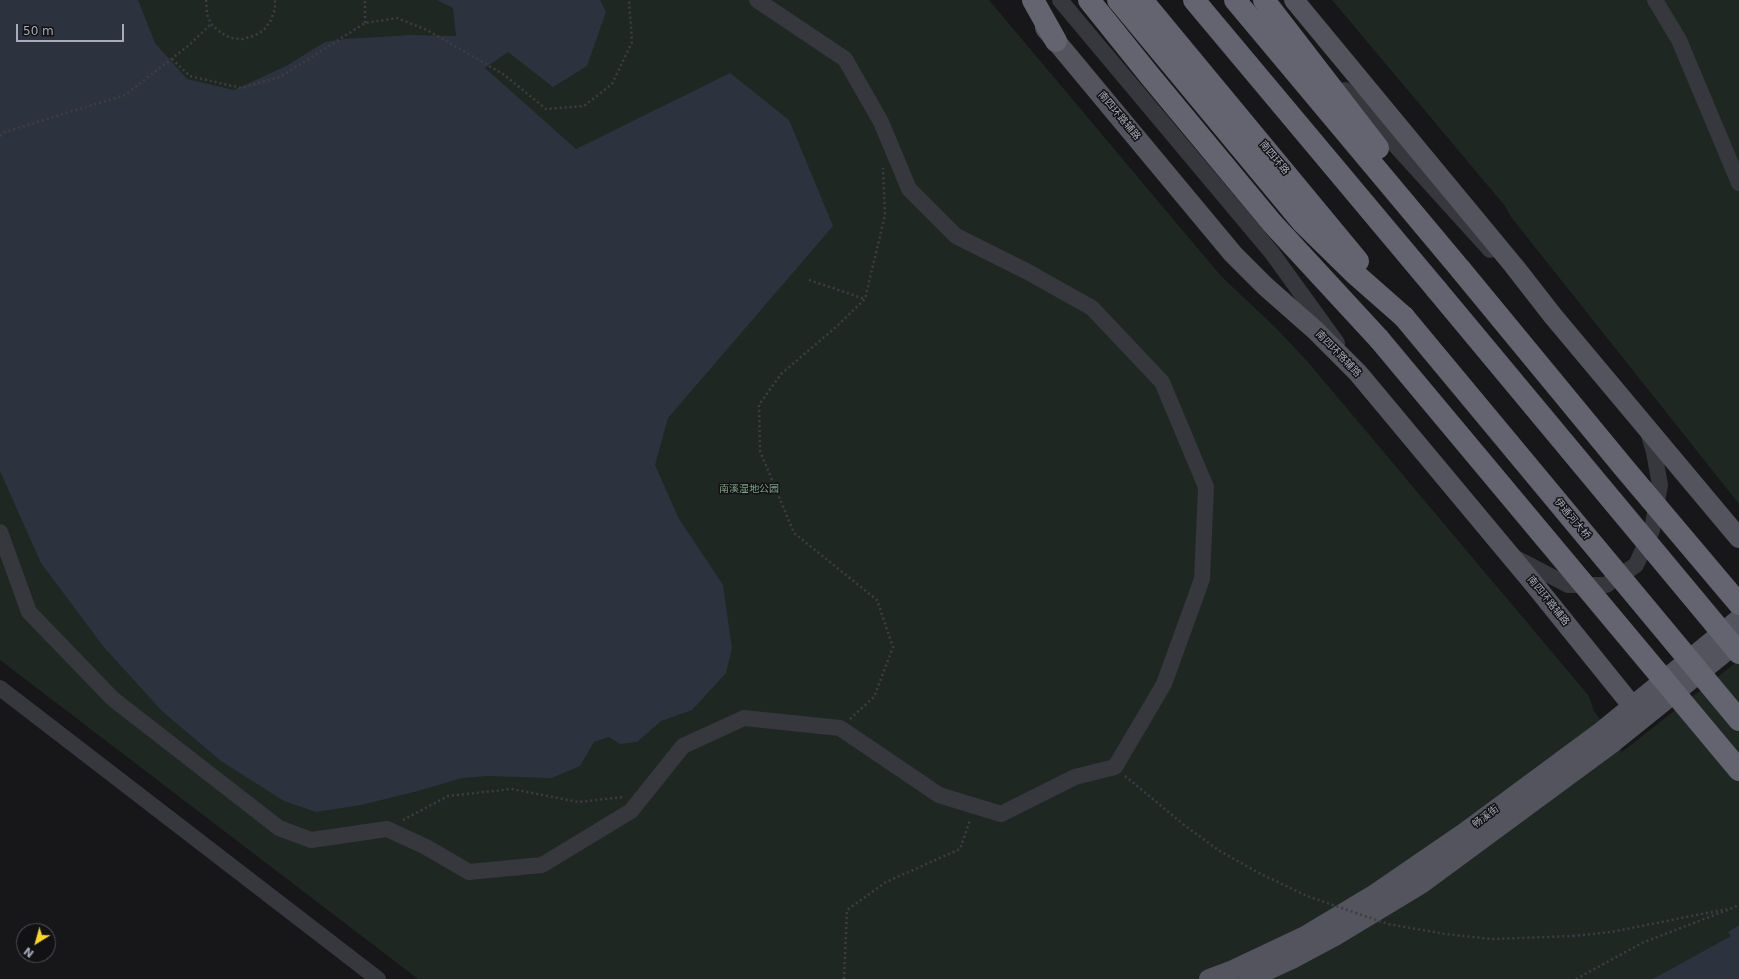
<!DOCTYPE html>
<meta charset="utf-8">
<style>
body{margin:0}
#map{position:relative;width:1739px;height:979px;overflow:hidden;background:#171619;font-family:"DejaVu Sans",sans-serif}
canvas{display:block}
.north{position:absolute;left:16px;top:923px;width:40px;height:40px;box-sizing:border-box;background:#121114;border:1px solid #4e4f56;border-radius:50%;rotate:217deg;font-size:11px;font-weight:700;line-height:16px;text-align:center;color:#a8abb9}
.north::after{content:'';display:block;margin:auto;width:14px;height:18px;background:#fbd42c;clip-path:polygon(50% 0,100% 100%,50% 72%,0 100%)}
.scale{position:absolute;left:16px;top:24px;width:108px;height:18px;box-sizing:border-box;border:2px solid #a8abb9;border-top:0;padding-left:5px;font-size:12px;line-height:14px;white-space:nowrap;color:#a8abb9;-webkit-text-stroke:3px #121114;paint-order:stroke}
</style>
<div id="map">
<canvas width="1739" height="979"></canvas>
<div class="north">N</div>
<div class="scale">50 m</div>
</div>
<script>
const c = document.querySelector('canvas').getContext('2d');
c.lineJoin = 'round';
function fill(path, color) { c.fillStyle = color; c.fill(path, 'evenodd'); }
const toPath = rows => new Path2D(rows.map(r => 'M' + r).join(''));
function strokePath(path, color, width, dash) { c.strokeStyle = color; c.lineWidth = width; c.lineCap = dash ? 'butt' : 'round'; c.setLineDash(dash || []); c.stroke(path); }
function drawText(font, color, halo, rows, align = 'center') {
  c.font = font + ' "DejaVu Sans","Noto Sans SC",sans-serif'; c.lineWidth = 3; c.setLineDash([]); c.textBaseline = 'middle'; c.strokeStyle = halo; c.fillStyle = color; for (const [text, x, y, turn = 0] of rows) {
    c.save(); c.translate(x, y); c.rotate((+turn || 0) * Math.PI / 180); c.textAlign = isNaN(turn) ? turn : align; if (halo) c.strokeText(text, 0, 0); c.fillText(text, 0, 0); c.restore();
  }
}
fill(toPath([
 [0,0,989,0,1221,276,1275,327,1308,362,1589,696,1594,711,1622,752,1739,660,1739,979,418,979,0,660],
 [1332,0,1739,0,1739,504,1511,217,1505,206]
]), '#1e2721');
fill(toPath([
 [0,0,138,0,155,43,187,79,234,90,286,66,325,42,345,39,410,35,456,36,453,8,437,0,600,0,606,12,587,66,553,87,508,52,485,68,576,149,730,73,789,120,833,226,668,418,655,465,679,519,723,585,732,648,726,673,692,710,661,721,637,742,620,744,609,737,594,742,580,766,552,778,488,776,462,778,418,791,361,805,316,812,284,801,221,761,162,711,103,646,41,563,0,471],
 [1739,925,1739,979,1653,979,1731,936,1728,932]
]), '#2c333e');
strokePath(toPath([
 [206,0,207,14,211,24,220,32,230,38,243,39,254,36,264,30,271,20,275,9,275,0],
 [365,23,365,0],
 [172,59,190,76,241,88,280,77,365,23,397,18,427,30,503,74,546,109,584,106,612,84,632,42,629,0],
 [0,136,5,132,125,95,188,46,211,24],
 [809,280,865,299],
 [850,719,874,697,893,647,877,600,794,533,760,451,759,405,781,374,836,327,865,299,885,215,883,168],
 [1125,776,1183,824],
 [403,820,448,796,512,789,578,802,624,797],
 [1573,936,1611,932,1727,909],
 [844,979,847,910,886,882,960,849,970,820],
 [1576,979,1642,943,1735,907,1739,904]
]), '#3d3e45', 2.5, [2, 3]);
strokePath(toPath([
 [1060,0,1272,253,1337,343],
 [1655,0,1679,40,1739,183],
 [1345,90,1490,250],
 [0,532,29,612,113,699,279,828,311,840,387,829,426,847,469,872,542,865,631,811,683,746,744,718,840,728,939,795,1001,814,1075,777,1115,767,1164,684,1202,579,1206,487,1162,382,1092,308,1028,272,956,236,909,189,881,122,845,59,757,0],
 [1516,558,1568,585,1606,585,1636,565,1652,530,1660,485,1654,452,1648,432],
 [0,688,378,979]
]), '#37373e', 16);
strokePath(toPath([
 [1294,0,1514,266,1553,316,1739,538],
 [1045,28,1233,254,1265,286,1315,330,1358,373,1534,584,1642,718],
 [1209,979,1233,970,1305,936,1375,894,1464,833,1602,731,1739,619],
 [1248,979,1292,959,1335,936,1421,884,1611,744,1739,641]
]), '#53545d', 20);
strokePath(toPath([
 [1033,0,1056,41],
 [1089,0,1150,76,1272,223,1379,339],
 [1118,0,1303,223,1354,273,1404,317],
 [1142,0,1358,261],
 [1194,0,1437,290],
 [1235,0,1461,270],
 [1264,0,1378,148]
]), '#63646f', 22);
strokePath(toPath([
 [1183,824,1218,850,1259,873,1307,896,1388,924,1445,934,1492,939,1573,936]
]), '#3d3e45', 2.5, [2, 3]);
strokePath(toPath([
 [1461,270,1625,469,1739,604],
 [1437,290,1739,653],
 [1404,317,1739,720],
 [1379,339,1739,770]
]), '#63646f', 22);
drawText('10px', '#a8abb9', '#121114', [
 ["南四环路辅路",1119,116,50],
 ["南四环路",1274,158,50],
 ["南四环路辅路",1338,354,46],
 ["伊通河大桥",1572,519,50],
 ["南四环路辅路",1548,601,51],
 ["畅溪街",1486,817,-37]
]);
drawText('10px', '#7ea586', '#121114', [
 ["南溪湿地公园",749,489]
]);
</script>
